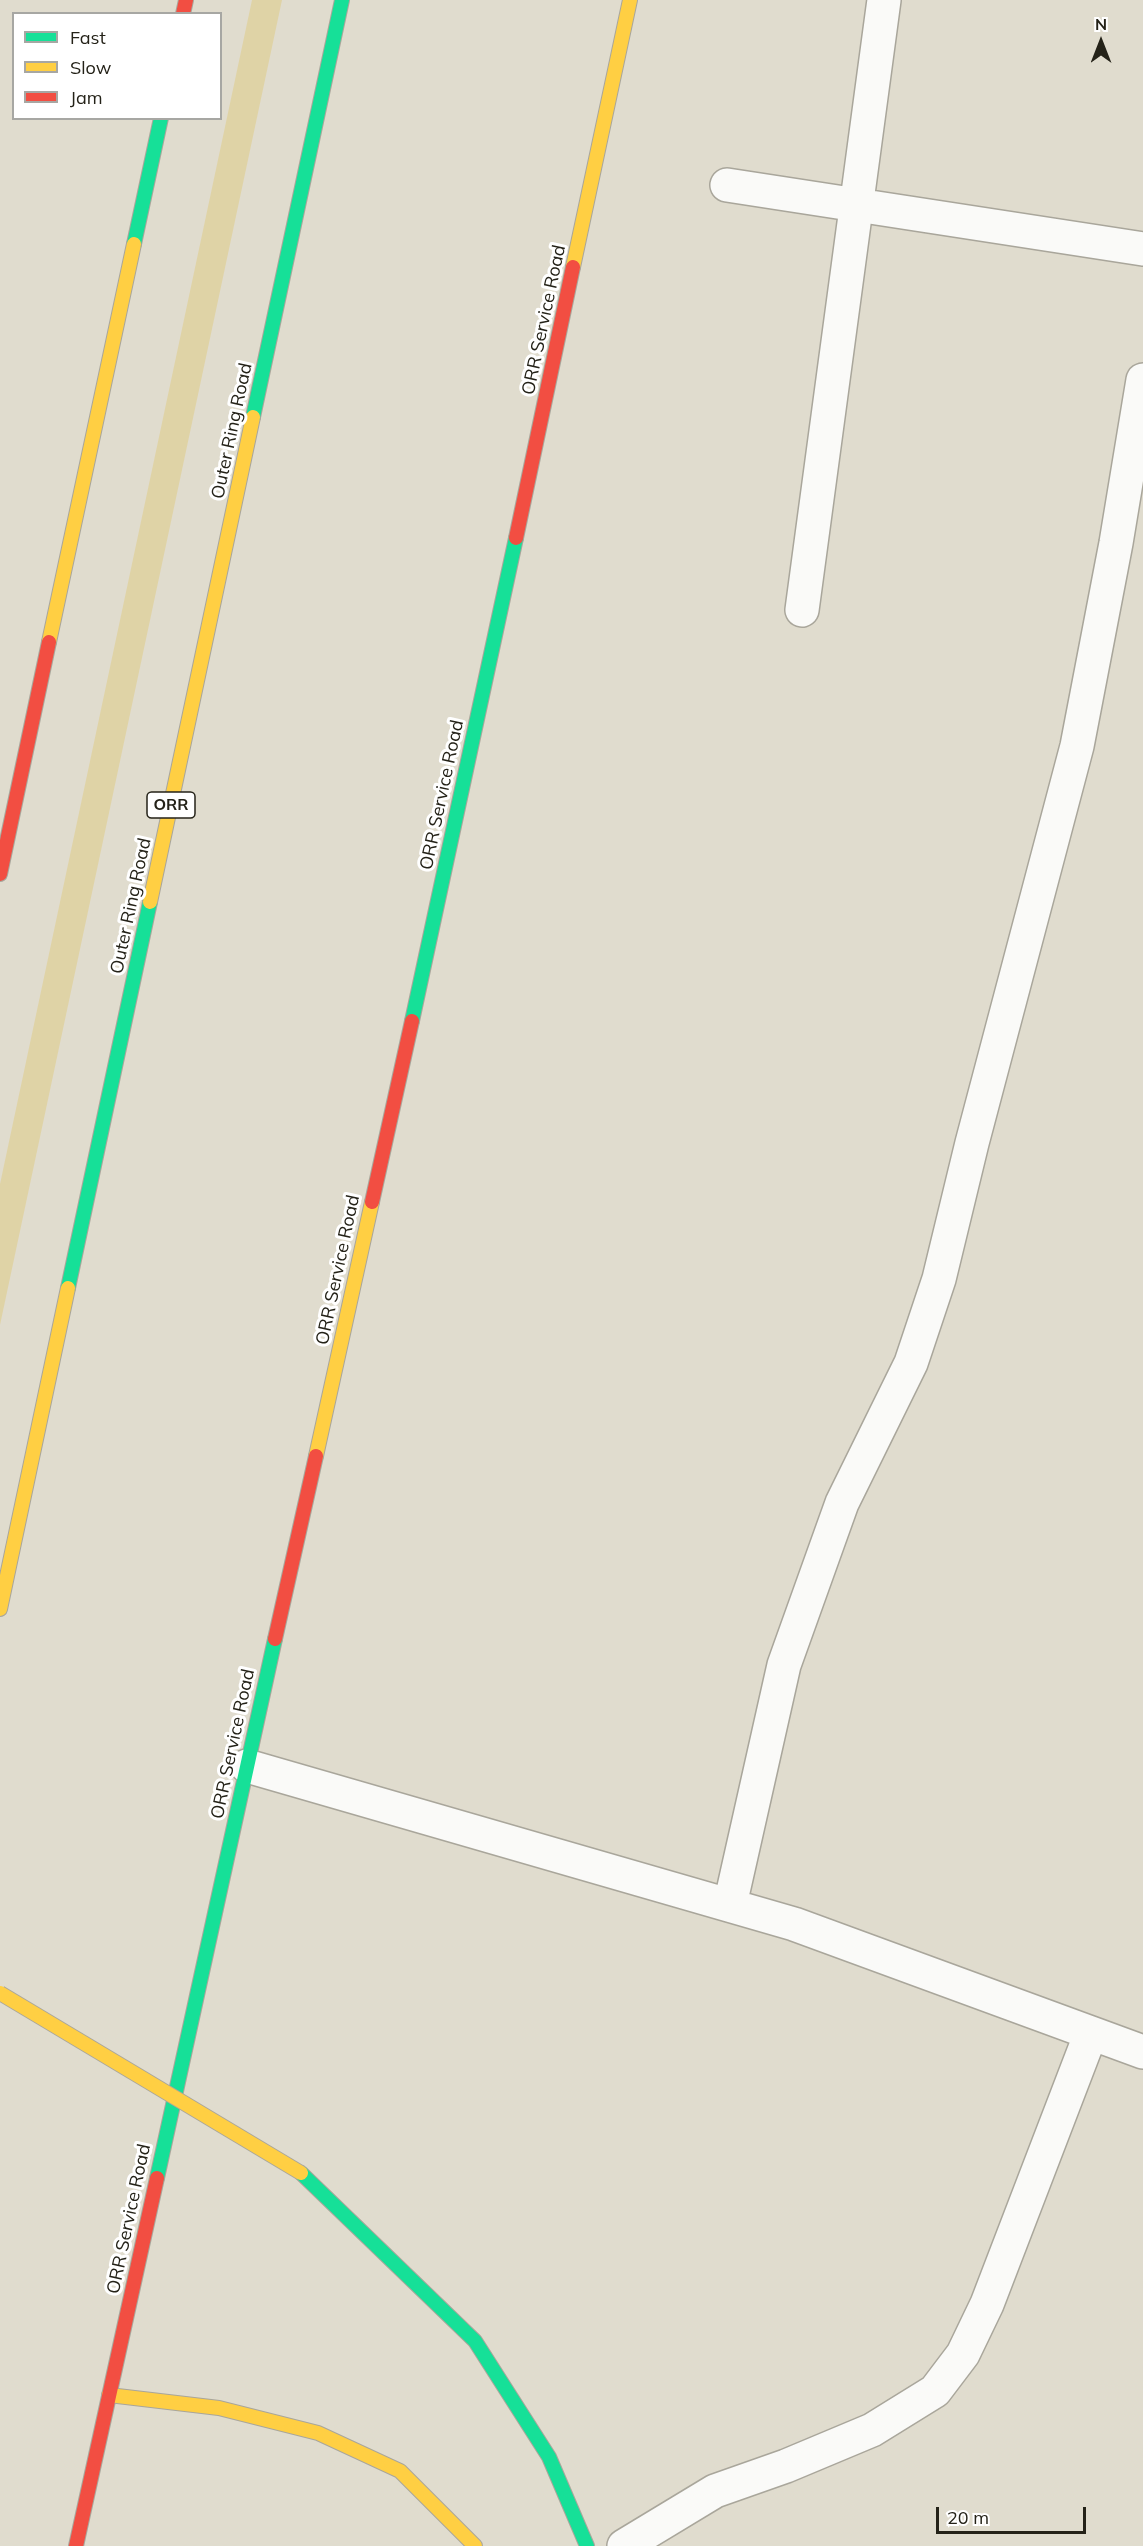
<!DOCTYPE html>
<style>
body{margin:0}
#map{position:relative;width:1143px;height:2546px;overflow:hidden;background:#e0dcce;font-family:Mulish,sans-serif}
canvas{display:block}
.legend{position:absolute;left:12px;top:12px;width:210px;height:108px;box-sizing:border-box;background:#fff;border:2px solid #a7a7a3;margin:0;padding:8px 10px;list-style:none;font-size:18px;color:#242218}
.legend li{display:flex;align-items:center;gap:12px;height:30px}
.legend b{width:30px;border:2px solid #a7a7a3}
.north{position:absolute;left:1071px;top:12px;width:60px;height:60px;-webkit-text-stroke:4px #fff;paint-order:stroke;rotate:0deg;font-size:16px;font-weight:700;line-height:24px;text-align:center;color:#242218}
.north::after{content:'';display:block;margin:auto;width:21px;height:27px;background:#242218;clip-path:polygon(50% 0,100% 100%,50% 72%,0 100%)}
.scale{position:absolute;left:936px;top:2507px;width:150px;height:27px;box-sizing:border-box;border:3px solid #242218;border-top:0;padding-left:8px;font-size:18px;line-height:21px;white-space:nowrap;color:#242218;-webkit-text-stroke:4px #fff;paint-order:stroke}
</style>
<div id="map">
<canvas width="1143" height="2546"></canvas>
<ul class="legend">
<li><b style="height:8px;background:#16e098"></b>Fast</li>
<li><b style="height:8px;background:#ffcf43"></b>Slow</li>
<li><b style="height:8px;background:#f24e42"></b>Jam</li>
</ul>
<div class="north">N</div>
<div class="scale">20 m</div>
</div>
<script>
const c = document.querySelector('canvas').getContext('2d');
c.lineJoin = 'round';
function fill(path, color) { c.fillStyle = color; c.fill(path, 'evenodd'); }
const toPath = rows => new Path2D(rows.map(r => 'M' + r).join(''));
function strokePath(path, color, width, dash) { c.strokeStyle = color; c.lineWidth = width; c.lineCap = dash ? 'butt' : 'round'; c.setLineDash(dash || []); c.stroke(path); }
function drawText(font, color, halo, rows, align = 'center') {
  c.font = font + ' Mulish,sans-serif'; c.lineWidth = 6; c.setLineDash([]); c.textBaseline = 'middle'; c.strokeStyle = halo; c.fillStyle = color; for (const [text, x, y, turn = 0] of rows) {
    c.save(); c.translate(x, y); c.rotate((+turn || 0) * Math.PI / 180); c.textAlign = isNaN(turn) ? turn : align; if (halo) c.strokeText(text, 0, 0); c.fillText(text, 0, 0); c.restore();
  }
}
fill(toPath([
 [252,0,282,0,0,1325,0,1184]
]), '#dfd3a6');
const street = toPath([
 [727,185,1143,249],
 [802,610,884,0],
 [247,1766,794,1924,1143,2052],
 [730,1905,784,1665,842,1503,911,1363,939,1279,972,1143,1077,746,1116,543,1143,380],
 [624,2546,715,2491,786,2466,872,2430,935,2391,963,2354,987,2304,1091,2033]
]);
const fast = toPath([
 [134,244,161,118],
 [253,417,342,0],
 [412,1021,516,538],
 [68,1288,150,902],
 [301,2173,475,2341,549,2457,587,2546],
 [157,2178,275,1639]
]);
const slow = toPath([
 [573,267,630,0],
 [49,642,134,244],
 [150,902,253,417],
 [316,1456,372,1202],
 [0,1609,68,1288],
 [109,2395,219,2408,318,2433,400,2471,475,2546]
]);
const jam = toPath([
 [183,14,186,0],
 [516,538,573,267],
 [0,874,49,642],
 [372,1202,412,1021],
 [275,1639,316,1456],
 [76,2546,157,2178]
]);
strokePath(street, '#a9a69b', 36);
strokePath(fast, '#a9a69b', 16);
strokePath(slow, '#a9a69b', 16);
strokePath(jam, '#a9a69b', 16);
strokePath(street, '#fafaf8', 33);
strokePath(fast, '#16e098', 14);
strokePath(slow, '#ffcf43', 14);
strokePath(jam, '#f24e42', 14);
const slowBridge = toPath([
 [0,1993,301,2173]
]);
strokePath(slowBridge, '#a9a69b', 16, []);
strokePath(slowBridge, '#ffcf43', 14);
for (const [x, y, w] of [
 [171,805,48]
]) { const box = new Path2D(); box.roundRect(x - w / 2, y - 13, w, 26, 4.5); c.fillStyle = '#fff'; c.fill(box); strokePath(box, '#242218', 1.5); }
drawText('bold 16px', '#242218', null, [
 ["ORR",171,805]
]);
drawText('18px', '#242218', '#fff', [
 ["ORR Service Road",544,320,-78],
 ["Outer Ring Road",232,431,-78],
 ["ORR Service Road",442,795,-78],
 ["Outer Ring Road",131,906,-78],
 ["ORR Service Road",338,1270,-78],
 ["ORR Service Road",233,1744,-78],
 ["ORR Service Road",129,2219,-78]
]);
</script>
